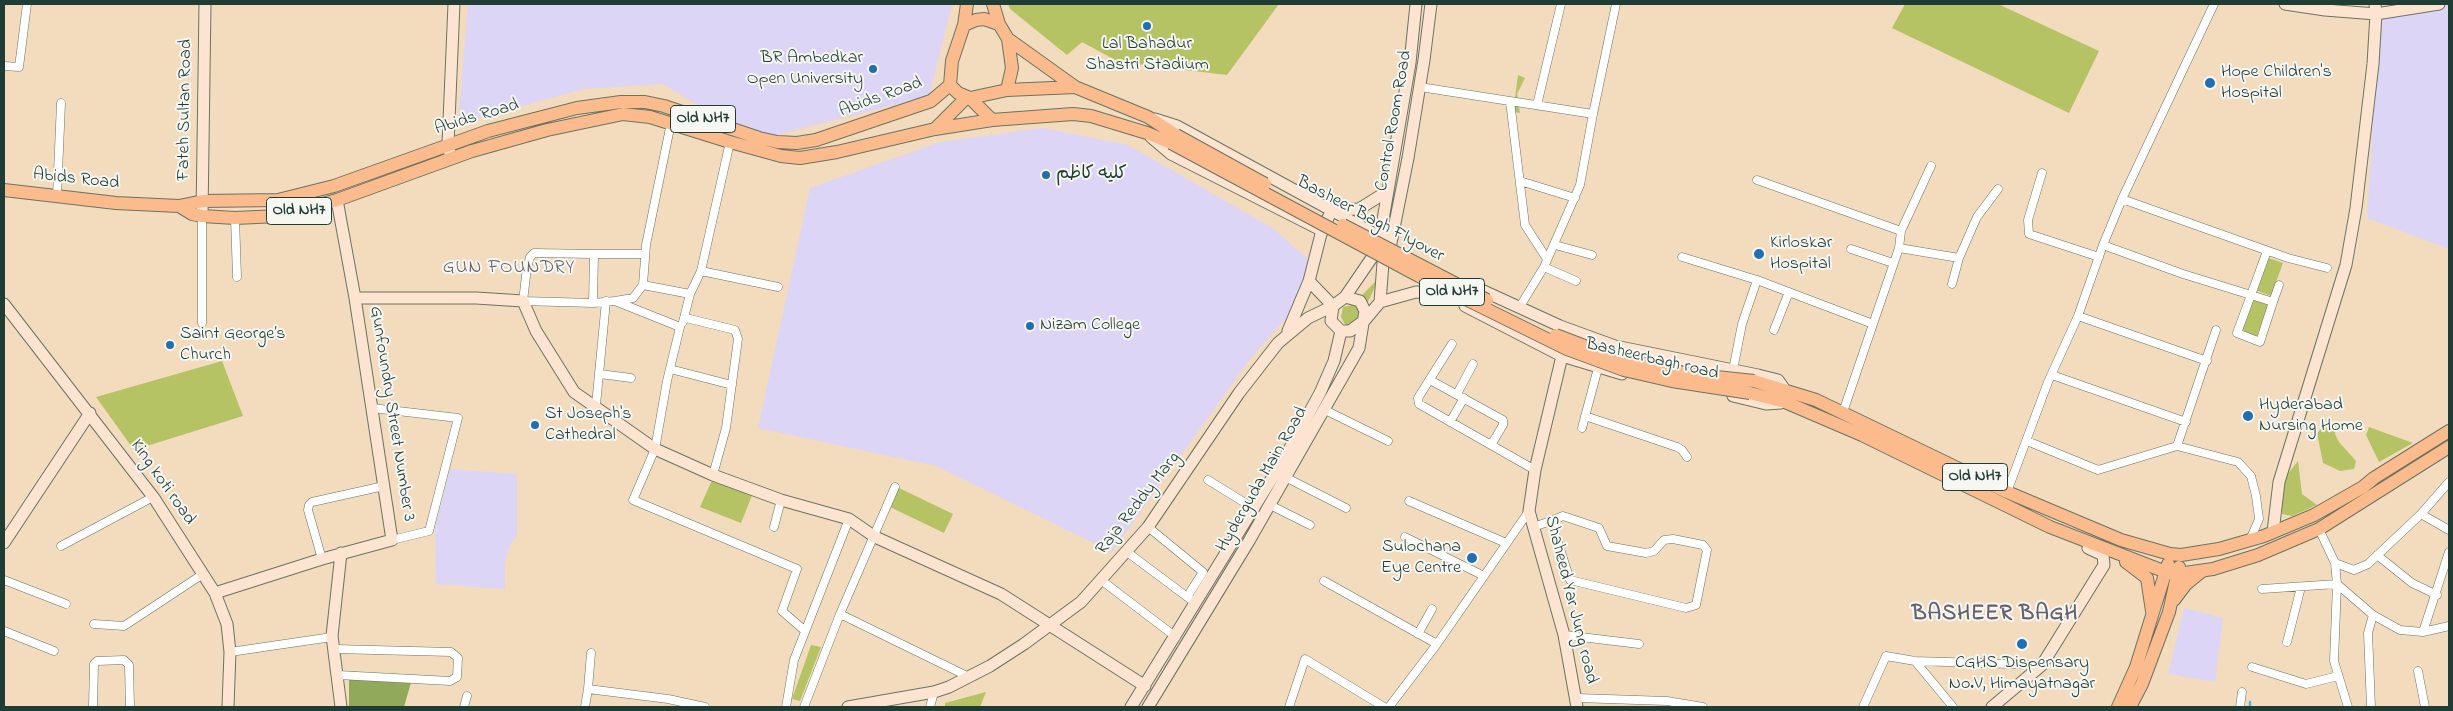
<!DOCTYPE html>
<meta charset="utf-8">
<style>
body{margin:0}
#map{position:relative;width:2453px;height:711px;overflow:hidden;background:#f3dbbd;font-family:"Indie Flower",sans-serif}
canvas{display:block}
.frame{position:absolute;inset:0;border:5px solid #1f3d34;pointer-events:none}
</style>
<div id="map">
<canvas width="2453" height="711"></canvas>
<div class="frame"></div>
</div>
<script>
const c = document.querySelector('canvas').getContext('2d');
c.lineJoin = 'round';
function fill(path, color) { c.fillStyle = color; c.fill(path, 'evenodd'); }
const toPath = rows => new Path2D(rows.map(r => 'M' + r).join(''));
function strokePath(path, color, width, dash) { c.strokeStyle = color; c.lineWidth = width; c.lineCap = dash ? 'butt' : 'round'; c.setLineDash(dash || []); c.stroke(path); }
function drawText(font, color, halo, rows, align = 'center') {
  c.font = font + ' "Indie Flower","Playpen Sans Arabic",sans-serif'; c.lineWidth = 4; c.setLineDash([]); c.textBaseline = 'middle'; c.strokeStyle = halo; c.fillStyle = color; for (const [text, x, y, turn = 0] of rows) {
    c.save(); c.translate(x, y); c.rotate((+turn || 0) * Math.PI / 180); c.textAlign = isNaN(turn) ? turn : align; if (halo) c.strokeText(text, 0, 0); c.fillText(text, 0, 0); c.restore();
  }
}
fill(toPath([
 [468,4,952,4,929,96,768,137,706,110,663,84,584,89,458,124],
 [2395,4,2449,4,2449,249,2367,218,2378,38,2385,13],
 [1043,128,1128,145,1274,229,1311,262,1309,292,1250,359,1112,552,936,466,758,428,810,188,940,142],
 [450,469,517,474,517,537,510,544,505,562,505,589,436,584,435,529],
 [2184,608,2223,618,2215,682,2168,674]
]), '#ddd5f6');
fill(toPath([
 [1008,4,1279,4,1227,75,1119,62,1082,42,1067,55,1010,9],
 [1905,4,1998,4,2099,51,2069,113,1892,28],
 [1518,75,1525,78,1517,94,1520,113,1513,112],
 [2266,257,2283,263,2271,296,2255,290],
 [1380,277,1356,326,1346,326,1341,317,1343,307,1352,305],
 [2251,299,2268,305,2256,339,2239,333],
 [222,361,243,416,134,450,96,397],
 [2337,423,2335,434,2339,442,2356,461,2354,469,2340,471,2323,463,2317,433,2326,424],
 [2369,427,2413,443,2379,462,2366,435],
 [2298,461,2302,494,2317,505,2292,516,2282,514,2281,496,2286,476],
 [713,478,753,493,741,523,700,507],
 [899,488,953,514,944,533,890,507],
 [811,645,821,647,800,701,792,699],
 [986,692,980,707,945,707,945,703]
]), '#b6c365');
fill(toPath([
 [349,671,412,679,404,707,349,707]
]), '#90a95a');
strokePath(toPath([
 [2250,707,2250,702]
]), '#59b8d7', 2.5);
const street = toPath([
 [4,66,19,67,27,4],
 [1420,87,1593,114,1580,185,1544,267,1519,308],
 [1510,101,1525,225,1547,259],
 [1537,105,1561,4],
 [1593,114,1616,4],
 [671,123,646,245,643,285,633,298,615,301,680,327,667,381,655,449,633,500,797,569,782,611,804,630],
 [2042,173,2028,220,2029,234,2099,257],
 [1757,180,1901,231,1899,248,1959,258],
 [1520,181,1575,198],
 [57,196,61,103],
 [2122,199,2288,258,2327,268],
 [202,216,202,323],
 [235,218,237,277],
 [1901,231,1931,166],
 [1555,245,1592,255],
 [2103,245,2183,274,2251,295,2273,302,2260,342,2237,333,2251,295,2267,251],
 [1851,249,1893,263],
 [594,254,534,253,530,257,527,268,523,301,593,303,615,301],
 [1682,257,1757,280,1873,324],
 [1544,267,1576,281],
 [701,271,730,142],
 [1952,284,1959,258,1977,217,1998,189],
 [643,285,690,294],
 [2273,302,2279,285],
 [593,303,594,254,645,254],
 [2078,316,2207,361],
 [686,318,735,330,738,339,726,428,713,475],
 [683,322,690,294,701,271,778,287],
 [1774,330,1789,292],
 [1452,344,1418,398,1419,404,1535,470],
 [670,369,732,385],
 [1733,370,1742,324,1757,280],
 [600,374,631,378],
 [2052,375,2186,422],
 [1430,380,1503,420,1503,425,1491,445],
 [1457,394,1473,364],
 [596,405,606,301],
 [372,408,458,418,429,531,392,540],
 [1323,409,1388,441],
 [1843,412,1899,248],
 [1585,416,1677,447,1682,450,1687,457],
 [1450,422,1464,398],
 [1582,428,1598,368],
 [2027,441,2098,470,2177,446,2238,462,2251,476,2256,496,2259,519,2250,540],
 [2177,446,2216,330],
 [1285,477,1346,508],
 [1208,480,1255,509],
 [895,487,840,614,969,677],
 [2007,492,2048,382,2078,316,2103,245,2122,199,2214,4],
 [1409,501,1506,543],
 [1270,505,1310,525],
 [2421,514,2449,530],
 [774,527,781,500],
 [1148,527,1203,572,1187,597],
 [1533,527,1551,521,1570,580,1686,608,1696,605,1707,550,1703,545,1673,539,1664,540,1654,551,1646,553,1607,546,1599,528,1563,516,1551,521],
 [2319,529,2335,563,2337,584,2334,661,2348,707],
 [1405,537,1484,576],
 [61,546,153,497],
 [1127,552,1190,599],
 [2377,555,2412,583,2437,595],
 [322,559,308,510,309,505,312,502,384,486],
 [2335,563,2354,570,2368,564,2421,514,2449,482],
 [4,580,66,604],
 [1101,580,1176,637],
 [1324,581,1437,644],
 [2262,589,2337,584,2373,615,2400,630,2423,632,2449,626],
 [94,624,124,626,203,574],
 [4,631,54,651],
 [2423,632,2449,552],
 [1418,634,1432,609],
 [1564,635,1639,644],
 [2287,642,2301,587],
 [335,649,451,652,458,658,457,677,450,681,338,675],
 [230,652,332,637],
 [1915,661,1953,707],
 [2252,667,2306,684,2338,676],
 [2418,671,2425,707],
 [588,689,591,653],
 [1577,698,1667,701,1703,707],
 [93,707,94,664,97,661,124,660,129,665,130,707],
 [464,707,467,696],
 [585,707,588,689,668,699,705,707],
 [786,707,794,660,849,519],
 [804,707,840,614],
 [930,707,934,692],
 [1289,707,1305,659,1384,707],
 [1389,707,1437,644,1529,511],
 [1863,707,1886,656,1915,661,2042,665],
 [2240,707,2242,692],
 [2371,707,2368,633,2373,615]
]);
const secondary = toPath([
 [2285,4,2325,10,2376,14,2439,4],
 [1155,119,1177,126,1386,240],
 [1151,137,1171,154,1323,231],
 [450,154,448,144,454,4],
 [1332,210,1322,230,1309,281,1333,306],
 [1336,210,1359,209,1388,191],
 [202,216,205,4],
 [1477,288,1560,326,1615,346,1758,375,1778,380,1785,390],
 [355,298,476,298,523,301,536,331,574,392,655,449,713,475,781,500,849,519,875,537,1001,594,1145,686],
 [1380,302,1416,292,1440,293],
 [4,304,154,498,215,593,227,624,230,652,228,707],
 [1333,306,1331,321,1341,331,1350,331,1365,320,1380,302,1383,263,1391,243,1408,158,1424,60,1431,4],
 [1465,306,1562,356,1622,374],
 [1288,331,1309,281],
 [1562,356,1535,470,1529,511,1564,635,1577,707],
 [1733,396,1766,404,1781,403],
 [2273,532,2279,482,2346,265,2356,208,2373,64,2376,14,2375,4],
 [4,543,90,413],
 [215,593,322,559,392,540,355,298,337,200],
 [341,707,332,636,341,553],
 [848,707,934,692,949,687,990,666,1024,644,1081,602,1148,527,1239,393,1278,343,1308,318,1333,306,1345,297,1373,256,1380,237,1410,63,1416,4],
 [1131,707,1285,457,1320,393,1334,361,1341,331],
 [1148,707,1249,541,1359,348,1365,311,1360,301,1345,297],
 [1992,707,2042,665,2104,565,2103,555,2088,548]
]);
const primary = toPath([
 [993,4,999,24,1008,39,1012,68,1007,90],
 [964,25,976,20,984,19,999,24],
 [1008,39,1075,87],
 [950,85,958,93,970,98,1007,90,1075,87,1148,117,1176,135],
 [950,85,952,61,964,25,967,4],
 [970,98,992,120],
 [935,129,967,97],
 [4,190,116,203,179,206,203,201,278,200,334,186,488,131,577,108,621,102,645,102,664,106,759,138,777,142,797,143,816,140,931,101,950,85],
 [179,206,192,214,202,216,235,218,279,216,337,200,472,151,547,130,623,114,650,117,730,142,781,156,800,158,837,152,935,129,992,120,1073,114,1091,116,1147,133,1171,143],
 [1754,381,1816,400,2007,492,2121,540,2170,554,2181,555,2219,549,2264,536,2314,515,2363,487,2374,478,2449,431],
 [1750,393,1785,402,1862,435,2050,527,2166,572,2178,574,2213,569,2258,555,2319,529,2449,447],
 [2126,562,2147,578,2152,611],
 [2174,600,2186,584,2202,571],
 [2118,707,2136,667,2168,564],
 [2130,707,2142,684,2169,612,2179,567]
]);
strokePath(street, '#697464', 9);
strokePath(secondary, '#697464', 13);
strokePath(primary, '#697464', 14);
strokePath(street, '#fff', 8);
strokePath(secondary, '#fde4d1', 11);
strokePath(primary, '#fbbb8c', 12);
const primaryBridge = toPath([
 [1176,135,1265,184],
 [1171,143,1419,276,1567,349,1624,370,1672,381,1750,393],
 [1343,225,1487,300],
 [1556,335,1611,356,1688,374,1754,381]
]);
strokePath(primaryBridge, '#697464', 14, []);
strokePath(primaryBridge, '#fbbb8c', 12);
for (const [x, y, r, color] of [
 [1147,26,5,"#1f6fb2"],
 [873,69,5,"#1f6fb2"],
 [2210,83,6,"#1f6fb2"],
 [1046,175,5,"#1f6fb2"],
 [1759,254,6,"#1f6fb2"],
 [1030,326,5,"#1f6fb2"],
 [170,345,5,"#1f6fb2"],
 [2248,416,6,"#1f6fb2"],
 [535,425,5,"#1f6fb2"],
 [1472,558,6,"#1f6fb2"],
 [2022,644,6,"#1f6fb2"]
]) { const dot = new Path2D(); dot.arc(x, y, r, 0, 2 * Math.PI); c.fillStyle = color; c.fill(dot); strokePath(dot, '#f6f6f2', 2); }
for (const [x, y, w] of [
 [703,119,65],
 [299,211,65],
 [1452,292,65],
 [1975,477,65]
]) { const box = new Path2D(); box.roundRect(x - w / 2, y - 13.5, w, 27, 4); c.fillStyle = '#f6f6f2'; c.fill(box); strokePath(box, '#1f3d34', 1); }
drawText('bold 16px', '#1f3d34', null, [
 ["Old NH7",703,119],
 ["Old NH7",299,211],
 ["Old NH7",1452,292],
 ["Old NH7",1975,477]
]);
drawText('18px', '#1f3d34', '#f6f6f2', [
 ["Lal Bahadur",1147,45,"center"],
 ["Shastri Stadium",1147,66,"center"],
 ["BR Ambedkar",863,59,"right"],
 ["Open University",863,80,"right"],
 ["Hope Children's",2221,73],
 ["Hospital",2221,94],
 ["كليه كاظم",1056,175],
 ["Kirloskar",1770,244],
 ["Hospital",1770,265],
 ["Nizam College",1040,326],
 ["Saint George’s",180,335],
 ["Church",180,356],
 ["Hyderabad",2259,406],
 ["Nursing Home",2259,427],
 ["St Joseph's",545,415],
 ["Cathedral",545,436],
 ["Sulochana",1461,548,"right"],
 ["Eye Centre",1461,569,"right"],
 ["CGHS Dispensary",2022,664,"center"],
 ["No.V, Himayatnagar",2022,685,"center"]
], 'left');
drawText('18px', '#1f3d34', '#f6f6f2', [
 ["Abids Road",881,98,-20],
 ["Fateh Sultan Road",186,110,-89],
 ["Abids Road",477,118,-17],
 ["Control Room Road",1395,121,-80],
 ["Abids Road",76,180,6],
 ["Basheer Bagh Flyover",1370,220,28],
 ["Basheerbagh road",1652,360,13],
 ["Gunfoundry Street Number 3",391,414,81],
 ["Hyderguda Main Road",1263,480,-60],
 ["King koti road",162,483,55],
 ["Raja Reddy Marg",1139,504,-52],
 ["Shaheed Yar Jung road",1570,600,76]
]);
c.letterSpacing = '1px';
drawText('19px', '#65626e', '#f6f6f2', [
 ["GUN FOUNDRY",509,269]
]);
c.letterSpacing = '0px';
c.letterSpacing = '1px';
drawText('bold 22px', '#65626e', '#f6f6f2', [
 ["BASHEER BAGH",1995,615]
]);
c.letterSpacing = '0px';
</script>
